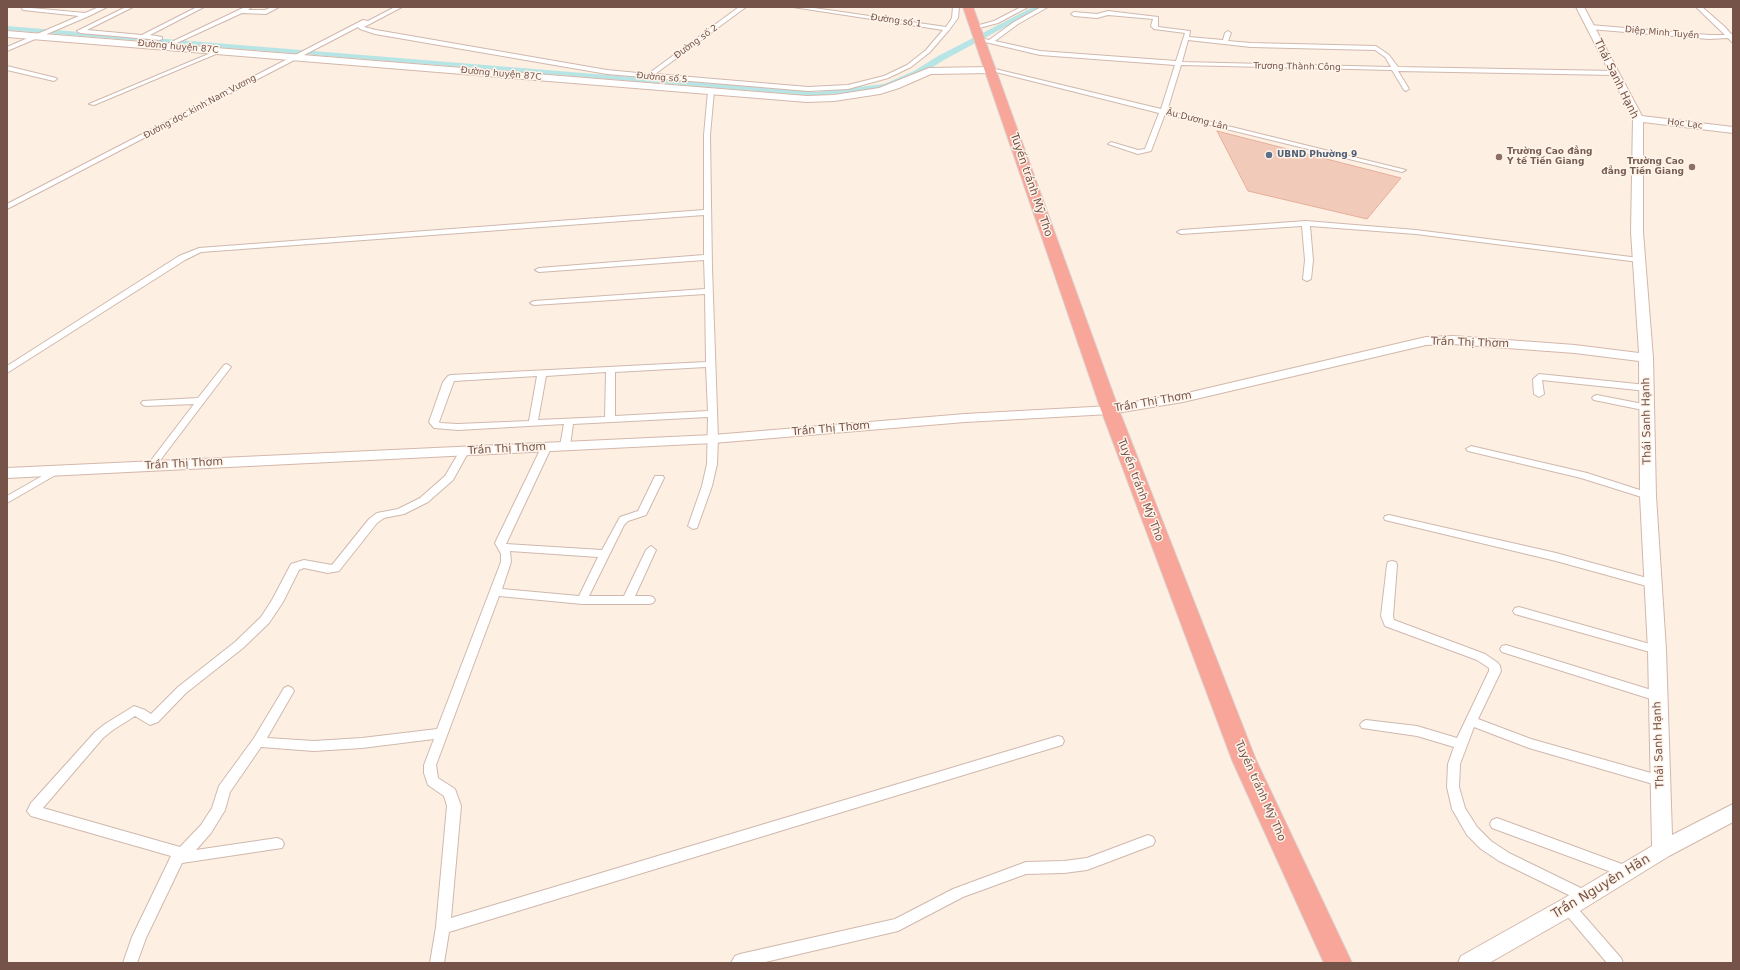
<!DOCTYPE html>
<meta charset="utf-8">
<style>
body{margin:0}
#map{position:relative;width:1740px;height:970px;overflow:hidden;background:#fdf0e3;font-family:"DejaVu Sans",sans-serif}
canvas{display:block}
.frame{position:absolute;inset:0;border:8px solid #755349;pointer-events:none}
</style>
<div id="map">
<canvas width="1740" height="970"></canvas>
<div class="frame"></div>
</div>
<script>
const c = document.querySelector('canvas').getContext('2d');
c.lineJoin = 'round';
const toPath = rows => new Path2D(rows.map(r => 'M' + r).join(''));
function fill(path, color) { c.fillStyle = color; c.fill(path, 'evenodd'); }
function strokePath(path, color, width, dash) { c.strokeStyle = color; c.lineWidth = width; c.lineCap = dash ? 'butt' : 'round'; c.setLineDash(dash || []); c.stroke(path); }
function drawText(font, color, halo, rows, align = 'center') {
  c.font = font + ' "DejaVu Sans",sans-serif'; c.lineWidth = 3; c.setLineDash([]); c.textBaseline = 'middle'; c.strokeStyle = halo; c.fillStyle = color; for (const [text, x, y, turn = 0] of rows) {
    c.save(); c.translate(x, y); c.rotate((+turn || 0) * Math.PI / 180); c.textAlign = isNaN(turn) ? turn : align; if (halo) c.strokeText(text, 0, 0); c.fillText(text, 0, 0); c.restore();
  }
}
fill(toPath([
 [1033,7,1042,7,944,60,920,75,889,88,816,96,7,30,7,26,816,92,884,84,914,71,938,56,1033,7]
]), '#b7e5e6');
const building = toPath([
 [1217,131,1401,178,1367,219,1248,191,1217,131]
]);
fill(building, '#f2caba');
strokePath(building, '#e5ae9a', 1);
const street = toPath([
 [21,7,85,13,99,7,107,7,89,16,7,51,7,47,79,16,23,10,21,7],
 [126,7,133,7,87,30,142,35,197,7,204,7,150,35,162,37,162,39,160,40,80,33,77,31,126,7],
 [245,7,252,7,248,10,265,10,272,7,279,7,266,14,242,13,168,47,163,46,245,7],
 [395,7,402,7,364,27,376,30,607,70,648,74,739,7,746,7,655,74,808,87,848,85,884,76,907,65,926,50,943,30,793,7,807,7,946,27,952,18,953,7,959,7,958,18,949,30,930,52,911,67,888,78,848,89,808,91,607,74,375,34,360,29,358,27,7,209,7,204,363,20,368,21,395,7],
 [1021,7,1028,7,998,23,975,29,972,27,994,21,1021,7],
 [1041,7,1048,7,1018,24,995,41,1040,51,1176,61,1185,33,1154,29,1151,26,1153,19,1108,15,1097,18,1074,16,1071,14,1074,12,1097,14,1108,11,1158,17,1158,27,1190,31,1189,37,1223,40,1225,33,1228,31,1231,33,1228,41,1251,43,1376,46,1389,55,1398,67,1615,71,1618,73,1615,75,1398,71,1409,89,1406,91,1404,90,1392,70,1181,65,1167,111,1406,170,1402,172,1165,114,1151,151,1138,154,1108,144,1111,142,1138,150,1145,149,1159,113,988,70,991,68,1161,109,1175,65,1040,55,977,40,980,38,989,40,1014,22,1041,7],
 [1188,40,1251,47,1375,50,1385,57,1391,67,1182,62,1188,40],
 [1696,7,1702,7,1725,27,1731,34,1733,34,1733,43,1728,38,1709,39,1590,29,1587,27,1590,25,1709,35,1725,35,1696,7],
 [218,50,223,51,94,105,89,104,218,50],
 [7,66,56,78,57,79,54,81,7,70,7,66],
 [711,89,714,91,710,135,712,268,718,439,717,464,712,486,697,528,693,529,688,526,702,486,707,464,708,417,573,424,570,446,565,449,560,446,564,424,458,430,434,428,429,422,443,382,448,376,451,375,706,362,705,294,534,305,530,303,534,301,705,289,704,260,539,272,535,270,539,268,704,255,704,215,201,252,185,260,7,373,7,366,179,256,199,248,704,210,704,135,708,91,711,89],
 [706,367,708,411,615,416,615,372,706,367],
 [606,372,605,417,538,420,546,376,606,372],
 [537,376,529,421,458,424,440,423,439,422,454,381,537,376],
 [1306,221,1416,230,1639,258,1643,260,1639,262,1416,234,1310,226,1313,260,1311,279,1307,281,1303,279,1305,260,1302,226,1181,234,1177,232,1181,230,1306,221],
 [227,364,231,367,155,467,149,467,147,465,149,463,194,404,146,406,143,405,141,403,143,401,198,398,224,365,227,364],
 [1539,374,1647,385,1652,388,1647,391,1542,380,1544,394,1539,397,1534,394,1533,379,1539,374],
 [1597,395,1648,405,1653,408,1648,411,1594,400,1592,398,1594,396,1597,395],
 [546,445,551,448,506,544,602,550,620,517,638,511,655,476,663,476,664,478,646,515,628,521,624,525,589,596,624,596,646,550,651,546,656,550,635,596,649,596,653,597,655,600,653,603,649,604,582,604,499,596,436,765,438,778,455,789,461,806,451,918,1058,736,1062,737,1064,741,1062,745,449,932,444,963,430,963,436,927,447,806,444,796,428,785,424,773,424,765,434,739,362,748,314,751,261,747,230,792,225,810,211,833,196,850,277,838,282,840,284,844,282,848,182,863,146,938,137,963,123,963,132,937,171,856,31,816,27,811,31,803,95,732,105,724,134,706,145,710,151,714,178,687,235,642,261,617,272,600,291,564,304,560,332,565,369,519,377,513,398,509,420,498,445,476,461,449,464,448,469,451,453,480,428,502,404,514,384,518,377,523,339,571,328,573,304,568,299,570,283,602,269,623,243,648,186,693,158,722,150,725,135,716,113,730,103,738,43,808,180,847,201,825,212,808,219,786,254,738,284,688,288,686,292,688,294,691,267,738,314,741,362,738,437,729,501,562,501,554,495,543,541,448,546,445],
 [510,551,598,557,579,596,502,589,511,562,510,551],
 [1471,446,1587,473,1652,494,1653,496,1648,499,1581,478,1468,451,1466,449,1471,446],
 [56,468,61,471,59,473,7,503,7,496,56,468],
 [1389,515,1556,553,1658,581,1659,584,1658,587,1654,588,1556,561,1385,520,1384,518,1385,516,1389,515],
 [1392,561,1396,562,1397,565,1393,616,1394,620,1485,654,1498,663,1500,666,1501,671,1478,719,1531,739,1665,777,1666,781,1665,785,1660,786,1529,748,1474,727,1460,764,1459,787,1465,808,1477,827,1491,841,1509,853,1591,893,1593,897,1591,901,1586,903,1581,901,1499,861,1481,849,1467,835,1452,809,1447,787,1448,764,1454,747,1417,736,1362,728,1360,725,1362,722,1366,720,1417,726,1457,738,1489,671,1489,668,1477,660,1385,626,1381,616,1387,565,1388,562,1392,561],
 [1519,607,1657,646,1661,647,1663,650,1661,653,1657,654,1515,614,1513,611,1515,608,1519,607],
 [1506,645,1661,693,1663,696,1661,699,1657,701,1502,652,1500,649,1502,646,1506,645],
 [1497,818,1630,867,1632,871,1630,875,1625,877,1492,828,1490,824,1492,820,1497,818],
 [1148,835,1153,837,1155,841,1153,845,1087,870,1064,873,1026,874,963,897,898,931,761,963,731,963,735,956,740,954,895,919,953,889,1026,862,1064,861,1087,858,1148,835],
 [1568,901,1573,903,1621,958,1623,963,1607,963,1563,911,1561,907,1563,903,1568,901]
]);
const secondary = toPath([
 [1576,7,1584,7,1642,116,1733,127,1733,133,1643,122,1643,232,1653,358,1656,496,1666,650,1672,835,1733,804,1733,822,1669,856,1575,914,1489,963,1458,963,1461,956,1561,900,1652,846,1648,650,1640,496,1639,361,1575,353,1453,344,1426,345,1183,402,1110,414,965,422,713,443,7,478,7,468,713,435,965,414,1110,406,1183,394,1426,337,1453,336,1575,345,1639,353,1631,232,1633,118,1576,7],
 [7,31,807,96,834,95,879,88,929,68,991,67,996,70,991,73,931,74,899,88,880,94,834,101,807,102,7,37,7,31]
]);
const highway = toPath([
 [963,7,973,7,1119,410,1256,760,1352,963,1324,963,1232,760,1101,410,963,7]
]);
strokePath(street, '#d0b8ad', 2);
strokePath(secondary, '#d3b7aa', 2);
strokePath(highway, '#dbd2d0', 2);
fill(street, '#fff');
fill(secondary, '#fff');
fill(highway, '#f8a699');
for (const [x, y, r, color] of [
 [1269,155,4,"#5c6f8a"],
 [1499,157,4,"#8d6e63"],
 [1692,167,4,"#8d6e63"]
]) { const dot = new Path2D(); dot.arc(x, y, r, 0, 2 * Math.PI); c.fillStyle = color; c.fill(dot); strokePath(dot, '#fff4ea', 1.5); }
drawText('9px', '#755349', '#fff4ea', [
 ["Đường số 1",896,21,8],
 ["Diệp Minh Tuyền",1662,33,5],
 ["Đường số 2",696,42,-36],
 ["Đường huyện 87C",178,47,5],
 ["Trương Thành Công",1297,67,1],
 ["Đường huyện 87C",501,74,5],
 ["Đường số 5",662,78,5],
 ["Đường dọc kinh Nam Vương",200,107,-28],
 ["Âu Dương Lân",1197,120,14],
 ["Học Lạc",1685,124,7]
]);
drawText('bold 9px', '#785e54', '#fff4ea', [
 ["Trường Cao đẳng",1507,152],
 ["Y tế Tiền Giang",1507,162],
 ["Trường Cao",1684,162,"right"],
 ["đẳng Tiền Giang",1684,172,"right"]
], 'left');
drawText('bold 9px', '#4e5e75', '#fff4ea', [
 ["UBND Phường 9",1277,155]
], 'left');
drawText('11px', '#755349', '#fff4ea', [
 ["Thái Sanh Hạnh",1616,79,64],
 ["Tuyến tránh Mỹ Tho",1031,185,71],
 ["Trần Thị Thơm",1470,343,2],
 ["Trần Thị Thơm",1153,402,-10],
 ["Thái Sanh Hạnh",1647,421,-91],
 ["Trần Thị Thơm",831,429,-5],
 ["Trần Thị Thơm",507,449,-3],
 ["Trần Thị Thơm",184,464,-3],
 ["Tuyến tránh Mỹ Tho",1140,490,69],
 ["Thái Sanh Hạnh",1659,745,-92],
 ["Tuyến tránh Mỹ Tho",1260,791,66]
]);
drawText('13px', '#755349', '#fff4ea', [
 ["Trần Nguyên Hãn",1601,887,-31]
]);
</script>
